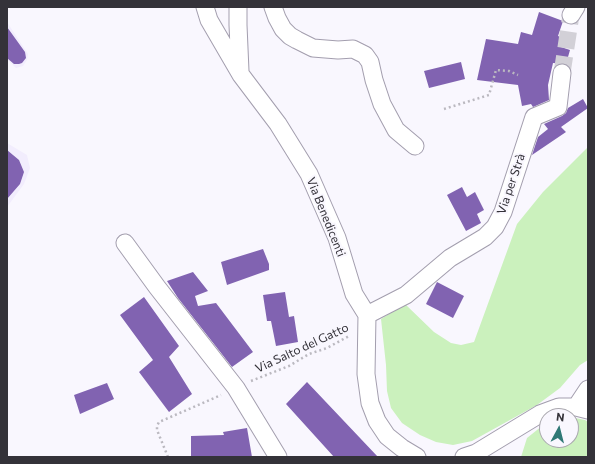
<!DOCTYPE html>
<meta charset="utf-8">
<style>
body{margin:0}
#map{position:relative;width:595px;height:464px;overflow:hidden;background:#f9f7fe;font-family:Commissioner,sans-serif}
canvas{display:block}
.frame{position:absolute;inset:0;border:8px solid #343239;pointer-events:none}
.north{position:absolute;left:539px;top:408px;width:40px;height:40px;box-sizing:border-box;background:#f9f7fe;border:1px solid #aaa8af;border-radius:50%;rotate:7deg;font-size:11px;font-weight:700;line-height:16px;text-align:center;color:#343239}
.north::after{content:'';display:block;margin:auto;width:14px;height:18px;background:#307976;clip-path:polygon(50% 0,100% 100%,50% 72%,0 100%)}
</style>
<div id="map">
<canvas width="595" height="464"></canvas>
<div class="frame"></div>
<div class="north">N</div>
</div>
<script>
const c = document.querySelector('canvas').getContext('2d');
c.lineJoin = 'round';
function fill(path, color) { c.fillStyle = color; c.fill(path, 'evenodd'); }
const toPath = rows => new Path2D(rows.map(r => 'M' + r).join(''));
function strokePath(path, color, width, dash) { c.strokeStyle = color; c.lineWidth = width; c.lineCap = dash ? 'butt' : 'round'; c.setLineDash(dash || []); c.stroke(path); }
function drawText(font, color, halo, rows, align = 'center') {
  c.font = font + ' Commissioner,sans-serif'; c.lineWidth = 4; c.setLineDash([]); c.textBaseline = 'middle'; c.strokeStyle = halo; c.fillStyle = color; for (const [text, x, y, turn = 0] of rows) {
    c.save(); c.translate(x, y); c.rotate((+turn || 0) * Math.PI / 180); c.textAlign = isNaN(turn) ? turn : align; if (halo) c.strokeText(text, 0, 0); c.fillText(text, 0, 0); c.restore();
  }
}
fill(toPath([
 [7,22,28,54,27,60,23,66,16,68,7,59],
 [7,143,27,155,30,168,24,184,7,207]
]), '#f2edfd');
fill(toPath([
 [588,147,588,360,580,365,560,388,537,405,472,441,453,445,436,442,420,435,402,423,391,408,387,391,386,365,381,319,405,304,434,332,451,343,461,345,474,342,517,224,543,192],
 [571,417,585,420,588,422,588,457,521,457,527,438,547,422,547,440,571,440]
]), '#cbf1bd');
fill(toPath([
 [539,12,563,21,558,36,563,38,561,47,570,50,566,64,553,63,548,85,549,100,533,107,531,104,522,106,518,85,477,80,486,39,518,44,521,32,532,35],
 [7,27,25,52,26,58,22,63,19,64,14,64,7,58],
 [461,62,465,79,429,88,424,71],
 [583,99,588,108,561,127,566,132,532,155,538,137,548,129,544,124,562,116,566,113,568,108],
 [7,150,19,160,24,172,20,184,7,199],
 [462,187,467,197,475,192,484,210,477,214,481,223,466,231,447,195],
 [263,249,269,264,269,270,227,285,221,262],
 [193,272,208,291,195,296,198,306,216,303,253,352,232,367,178,298,167,281],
 [437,282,464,296,453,318,426,304],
 [285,292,289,317,294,316,298,342,276,346,271,321,267,321,263,295],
 [144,297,179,346,169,357,192,394,169,412,139,372,153,360,120,315],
 [307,382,378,457,334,457,286,404],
 [107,383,114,399,80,414,74,395],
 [247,428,252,457,191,457,191,436,224,435,223,432]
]), '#8163b1');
strokePath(toPath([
 [562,73,571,15]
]), '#d2d0d7', 17, [17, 8]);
const minor = toPath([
 [205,7,209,20,241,75,278,124,309,174,337,238,354,294,367,315,366,374,370,403,377,421,387,436,402,448,417,457],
 [238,7,238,25,240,71],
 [273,7,277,18,283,29,290,36,297,40,313,48,338,50,353,49,365,55,370,62,374,80,382,104,396,130,415,146],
 [571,15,576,7],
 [125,243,157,287,236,388,278,457],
 [367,315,406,295,450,258,485,237,495,227,503,212,534,117,558,107,562,73],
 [576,407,588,389],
 [464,457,476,453,540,414,559,407,576,407,588,410]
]);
strokePath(minor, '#a39eae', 19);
strokePath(toPath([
 [444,109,489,95,496,70,509,71,518,75],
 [251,381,289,366,309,354,327,348,349,336],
 [168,457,157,430,157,426,159,422,221,395]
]), '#bbb9c0', 2.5, [2, 3]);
strokePath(minor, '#fff', 17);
drawText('12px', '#343239', '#f9f7fe', [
 ["Via per Strà",511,184,-71],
 ["Via Benedicenti",326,217,68],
 ["Via Salto del Gatto",302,348,-25]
]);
</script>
